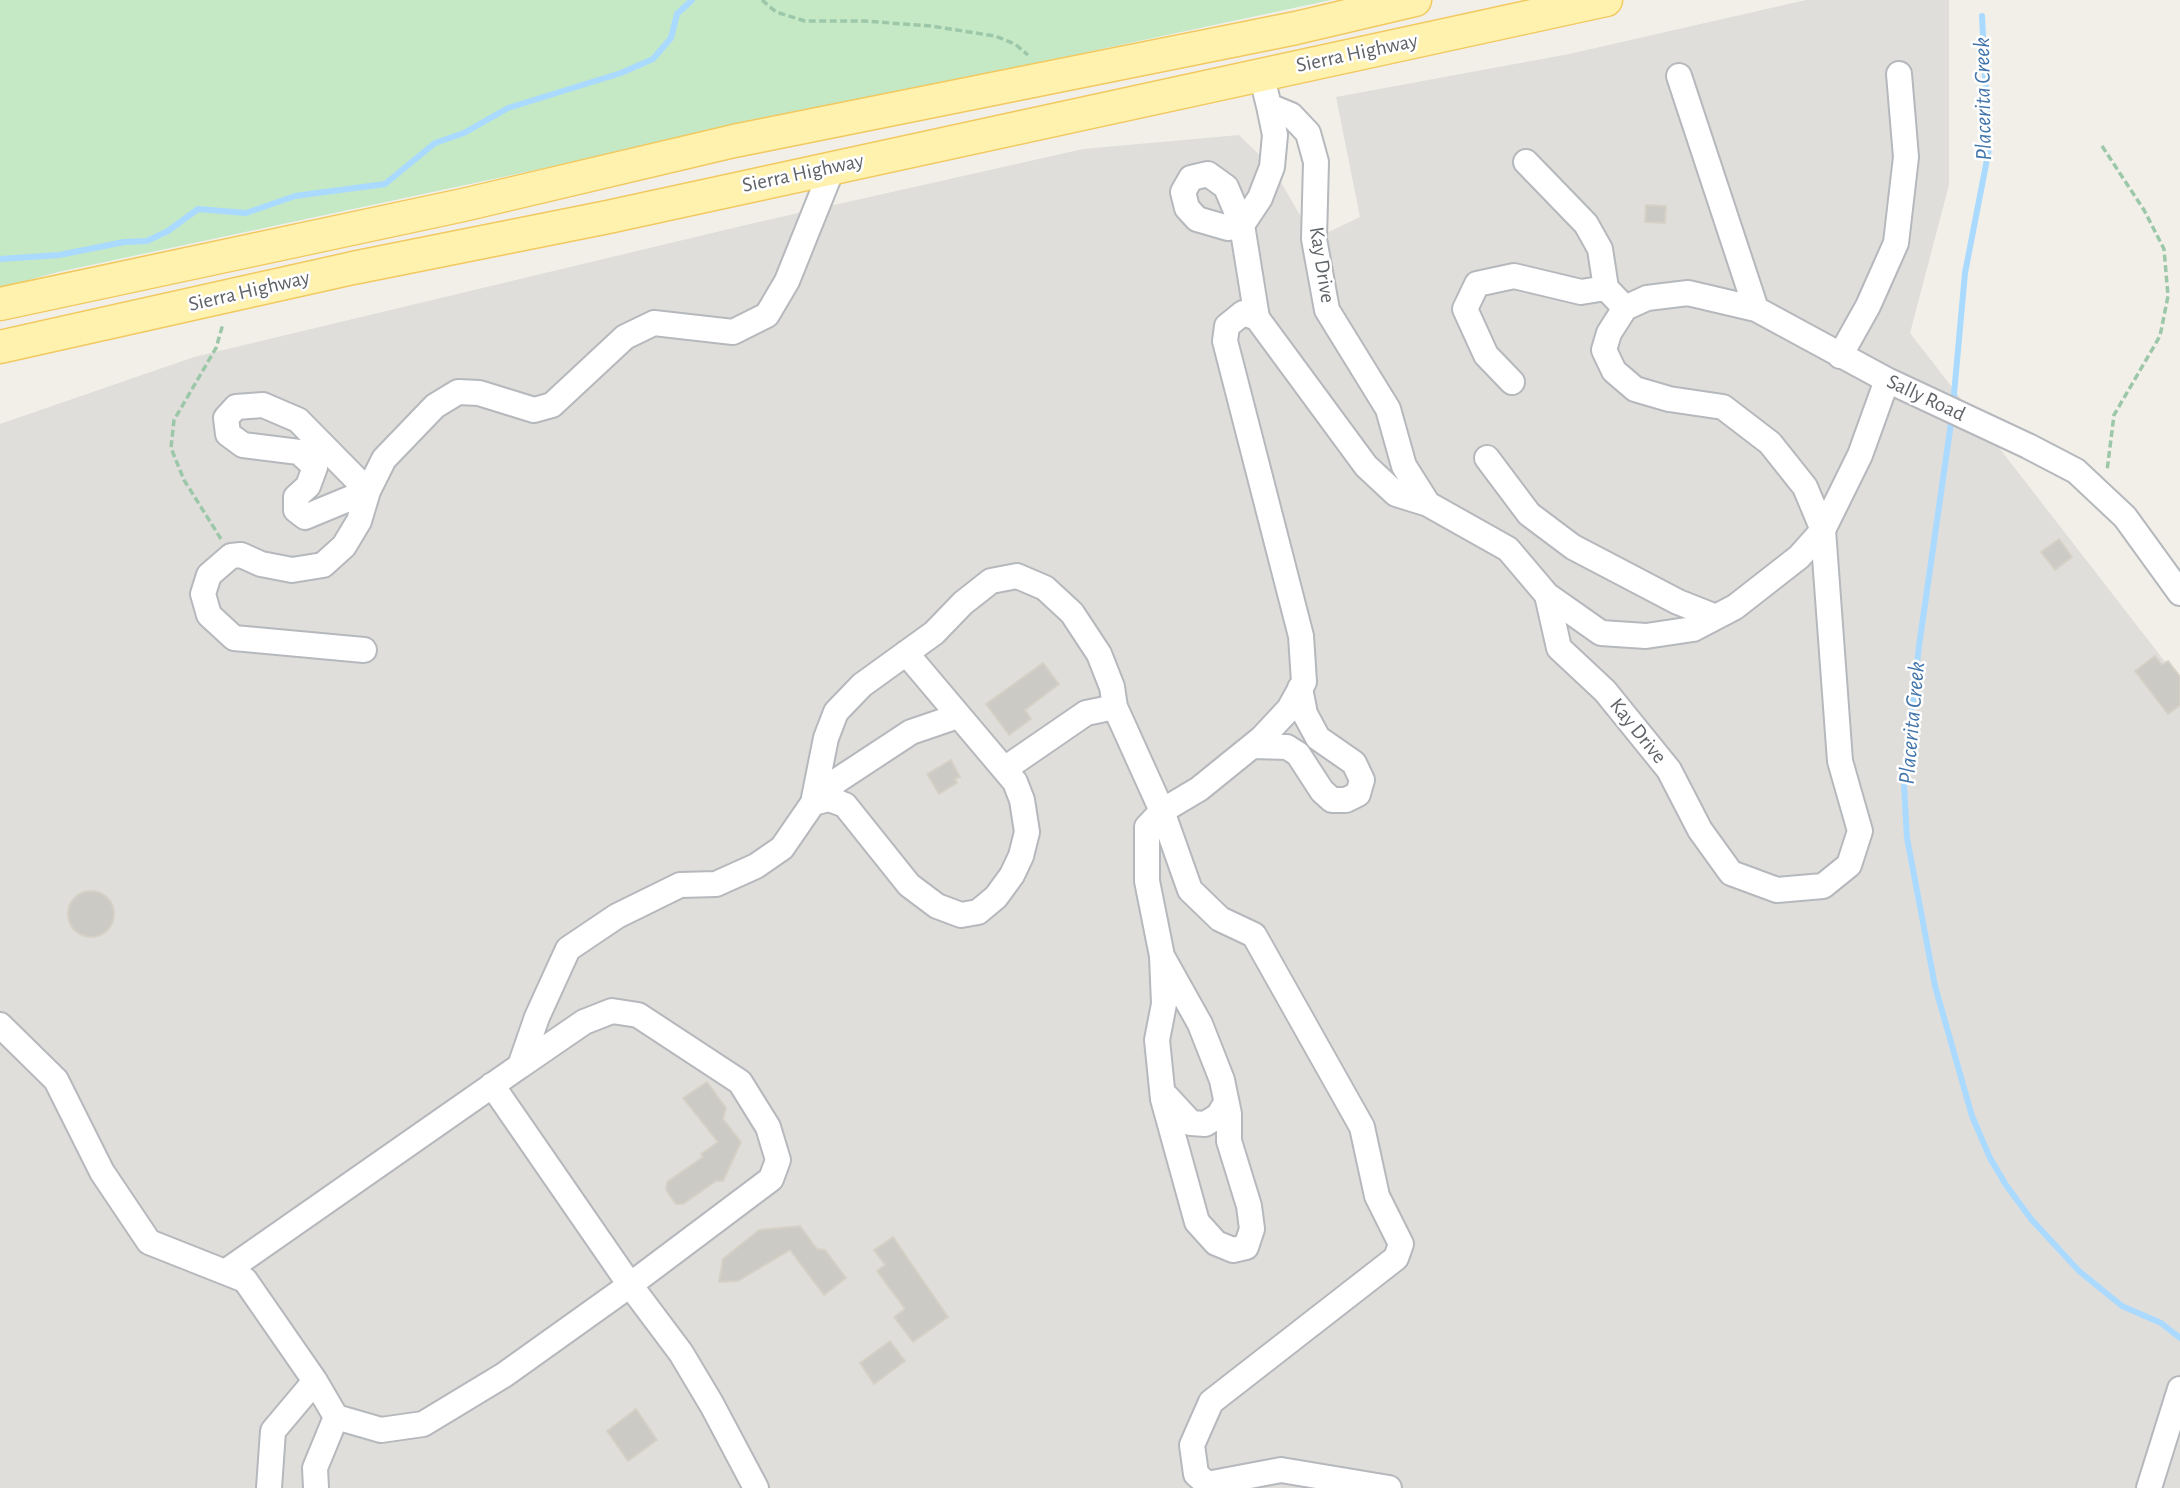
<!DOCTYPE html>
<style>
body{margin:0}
canvas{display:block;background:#f1efe8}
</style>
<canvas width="2180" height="1488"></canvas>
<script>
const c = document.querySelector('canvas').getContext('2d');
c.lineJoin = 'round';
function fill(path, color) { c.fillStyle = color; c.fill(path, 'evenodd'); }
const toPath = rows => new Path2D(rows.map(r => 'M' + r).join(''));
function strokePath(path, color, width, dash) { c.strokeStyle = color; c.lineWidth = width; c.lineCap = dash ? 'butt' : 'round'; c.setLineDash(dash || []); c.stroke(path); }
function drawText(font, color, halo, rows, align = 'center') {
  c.font = font + ' "Alegreya Sans",sans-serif'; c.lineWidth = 5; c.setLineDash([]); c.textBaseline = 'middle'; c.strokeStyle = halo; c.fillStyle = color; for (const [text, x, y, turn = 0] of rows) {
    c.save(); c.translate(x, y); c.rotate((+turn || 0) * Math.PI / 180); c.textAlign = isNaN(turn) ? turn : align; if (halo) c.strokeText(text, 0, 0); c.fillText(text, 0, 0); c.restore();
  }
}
fill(toPath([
 [1806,0,1949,0,1949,185,1910,333,2180,681,2180,1488,0,1488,0,424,194,357,754,223,1083,149,1239,135,1272,167,1314,239,1360,217,1336,97,1569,54]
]), '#e0deda');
fill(toPath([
 [0,0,1331,0,58,272,0,288]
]), '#c5e8c5');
strokePath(toPath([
 [0,259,59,255,124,242,147,241,168,231,198,209,246,213,295,196,385,184,435,143,464,133,508,108,621,73,653,59,671,38,677,14,692,0],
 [1953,405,1965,273,1989,149,1982,16],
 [1952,416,1919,646,1904,785,1907,838,1935,986,1972,1116,1990,1158,2006,1185,2031,1219,2079,1271,2122,1306,2161,1323,2180,1338]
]), '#aadaff', 6);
const building = toPath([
 [1646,205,1666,206,1665,223,1645,222,1646,205],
 [2059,539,2072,557,2055,570,2041,552,2059,539],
 [2155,656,2162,665,2168,661,2180,677,2180,705,2168,714,2135,671,2155,656],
 [1043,663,1059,684,1025,710,1031,719,1009,735,986,704,1043,663],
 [951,760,960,777,955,779,957,783,939,794,927,774,951,760],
 '68 914a23 23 0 1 1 46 0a23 23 0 1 1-46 0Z',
 [707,1082,726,1108,723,1119,741,1142,723,1181,716,1181,683,1204,676,1204,666,1190,667,1182,703,1157,701,1154,718,1142,683,1098,707,1082],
 [800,1226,817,1249,825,1250,846,1278,824,1295,790,1250,738,1281,719,1282,723,1259,759,1230,800,1226],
 [893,1237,948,1317,913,1342,894,1317,905,1309,877,1271,885,1265,874,1250,893,1237],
 [890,1341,905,1361,874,1384,860,1363,890,1341],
 [636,1409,657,1440,628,1461,607,1431,636,1409]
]);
fill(building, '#cccac5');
strokePath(building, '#d6d1c6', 2);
const minor = toPath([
 [1261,74,1269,106,1291,115,1308,133,1316,162,1314,239,1327,310,1388,409,1404,466,1428,504,1508,549,1547,595,1559,648,1605,691,1669,770,1700,830,1731,873,1777,890,1823,886,1849,865,1860,831,1840,761,1823,530,1860,455,1887,380],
 [1679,76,1756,309],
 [1526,162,1586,224,1600,249,1606,288],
 [1625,308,1647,298,1688,293,1756,309,1887,380,2028,446,2076,471,2125,517,2180,593],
 [1257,318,1242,225,1226,187,1208,174,1191,178,1183,192,1187,208,1197,219,1228,228,1242,225,1260,198,1272,167,1275,135,1269,106],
 [1840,356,1868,306,1896,243,1906,157,1899,74],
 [1512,382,1486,355,1465,309,1477,284,1514,276,1581,292,1606,288,1625,308],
 [263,405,298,420,368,491,305,517,296,510,296,497,308,486,315,467,299,452,243,445,228,434,226,418,236,407,263,405],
 [1487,458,1529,514,1573,547,1678,602,1716,617],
 [1547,595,1601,633,1646,636,1693,629,1735,607,1799,557,1823,530,1805,487,1770,443,1723,407,1669,399,1635,389,1614,371,1604,350,1609,333,1625,308],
 [364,650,234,638,209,615,203,594,209,575,231,556,241,555,261,564,292,570,323,565,344,546,359,521,368,491,384,459,435,406,458,392,479,393,534,410,552,405,625,337,654,323,733,332,767,315,787,281,832,169],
 [1253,746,1287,747,1298,754,1322,791,1332,800,1346,800,1358,794,1362,780,1354,763,1318,738,1305,714,1300,688],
 [1006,768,1086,713,1115,707],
 [813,803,829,799,845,805,909,885,937,906,961,915,978,912,996,897,1012,875,1021,856,1027,832,1022,800,1015,782,906,653],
 [813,803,838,780,911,732,958,716],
 [1162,956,1164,1004,1157,1040,1163,1099,1197,1222,1216,1243,1233,1250,1246,1247,1252,1229,1249,1206,1229,1141,1229,1114,1222,1080,1200,1024,1162,956,1147,881,1147,827,1162,811,1199,789,1262,738,1289,709,1304,682,1301,636,1225,341,1227,326,1243,313,1257,318,1366,466,1396,494,1428,504],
 [0,1025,56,1080,102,1172,149,1242,245,1280,315,1381],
 [520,1066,584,1022,612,1011,638,1015,740,1082,768,1127,778,1160,771,1179,630,1285,681,1353,712,1405,756,1488],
 [1167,1097,1191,1123,1205,1124,1218,1116,1226,1103],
 [225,1272,520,1066,537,1017,568,949,617,916,680,885,716,884,756,866,782,848,813,803,826,738,836,712,862,685,934,633,963,603,991,581,1017,576,1045,588,1072,613,1099,654,1112,687,1115,707,1162,811,1190,890,1220,919,1254,935,1362,1127,1377,1196,1401,1244,1396,1258,1211,1402,1192,1445,1196,1474,1207,1484,1281,1470,1389,1488],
 [336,1417,381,1430,423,1424,504,1375,630,1285,492,1085],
 [269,1488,273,1431,315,1381,336,1417,315,1468,316,1488],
 [2149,1488,2180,1389]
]);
const major = toPath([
 [0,304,463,205,734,141,1296,28,1415,0],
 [0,347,353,268,608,217,1606,0]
]);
strokePath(minor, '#b5b8bc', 28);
strokePath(major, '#f2c960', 35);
strokePath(toPath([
 [762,0,776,12,805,21,864,21,931,26,995,36,1015,44,1028,55],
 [2102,146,2144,210,2164,249,2168,296,2160,336,2114,415,2107,471],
 [221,539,184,480,171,448,174,420,216,348,223,324]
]), '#9cc7a9', 3.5, [7, 3.5]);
strokePath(minor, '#fff', 24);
strokePath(major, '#fff2af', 32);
drawText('21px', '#5f6368', '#fff', [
 ["Sierra Highway",1357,53,-12],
 ["Sierra Highway",803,173,-12],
 ["Kay Drive",1322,265,81],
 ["Sierra Highway",249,291,-13],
 ["Sally Road",1926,398,25],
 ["Kay Drive",1638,731,51]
]);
drawText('italic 23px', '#4174aa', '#fff', [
 ["Placerita Creek",1983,99,-91],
 ["Placerita Creek",1912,723,-85]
]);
</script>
